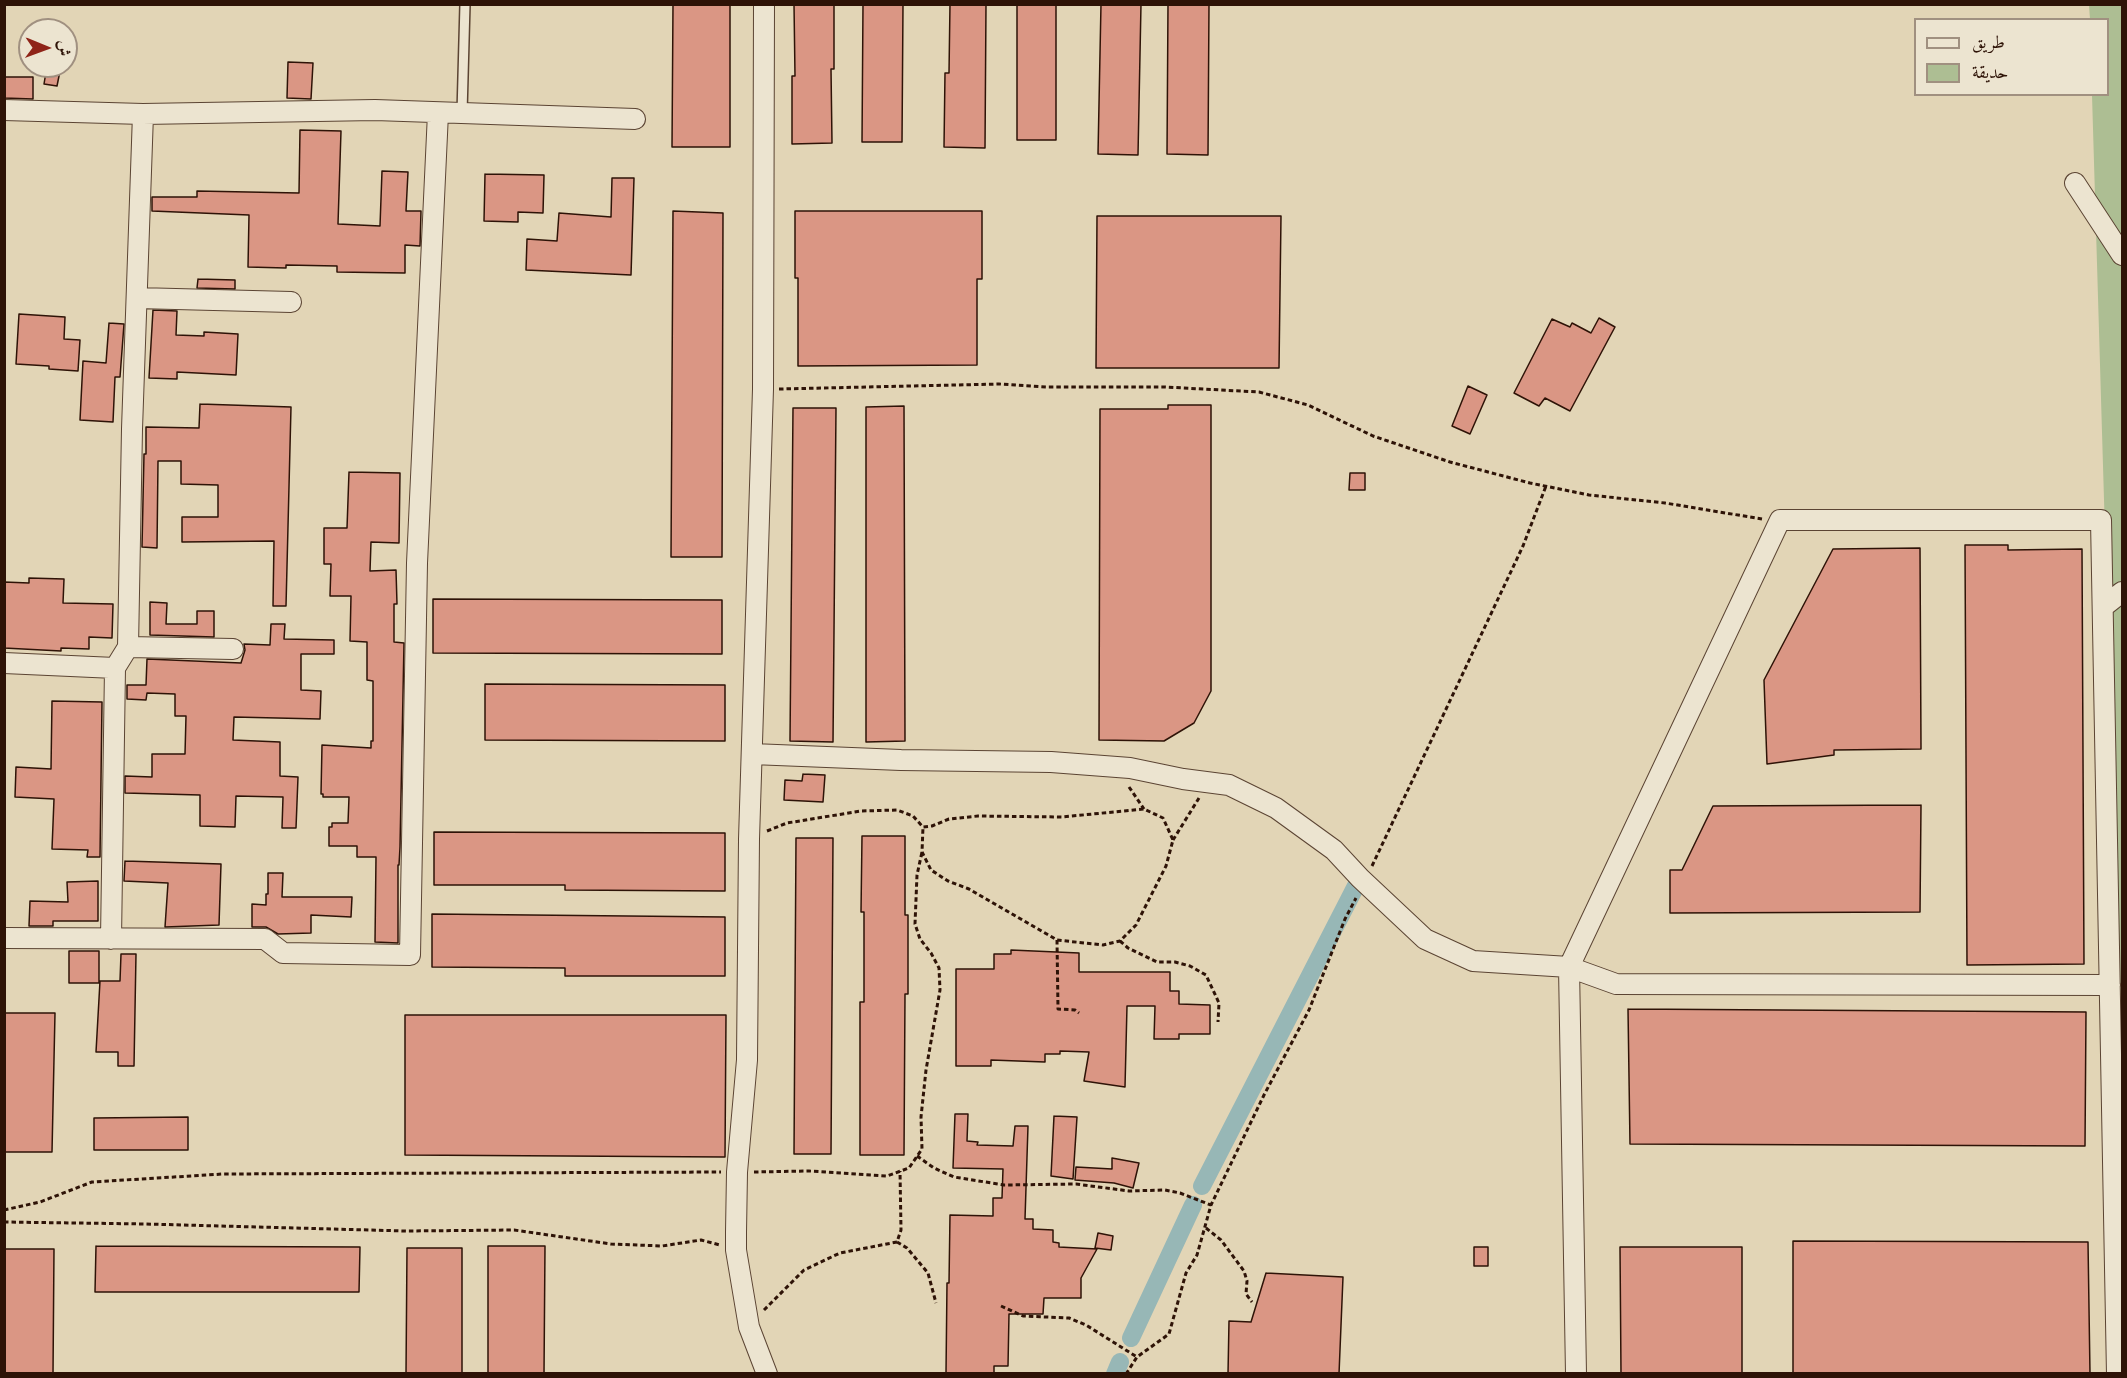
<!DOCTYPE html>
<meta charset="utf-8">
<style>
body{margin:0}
#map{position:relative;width:2127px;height:1378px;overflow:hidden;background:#e2d5b6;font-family:"EB Garamond",Amiri,serif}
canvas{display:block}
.frame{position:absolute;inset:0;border:6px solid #2e1307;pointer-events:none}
.legend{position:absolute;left:1914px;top:18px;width:195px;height:78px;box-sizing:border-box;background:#ece4d0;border:2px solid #a09080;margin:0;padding:8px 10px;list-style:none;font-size:18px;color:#2e1307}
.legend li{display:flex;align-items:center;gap:12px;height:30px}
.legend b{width:30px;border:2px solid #a09080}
.north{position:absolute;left:18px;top:18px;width:60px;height:60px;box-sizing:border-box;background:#ece4d0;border:2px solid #a09080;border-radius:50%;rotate:91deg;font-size:16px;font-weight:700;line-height:24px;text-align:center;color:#2e1307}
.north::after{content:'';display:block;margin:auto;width:21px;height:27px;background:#8f2418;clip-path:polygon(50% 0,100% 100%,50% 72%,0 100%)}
</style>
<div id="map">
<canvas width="2127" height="1378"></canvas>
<div class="frame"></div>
<ul class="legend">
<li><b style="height:8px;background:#ece4d0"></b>طريق</li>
<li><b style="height:16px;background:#adbe93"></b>حديقة</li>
</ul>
<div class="north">ش</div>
</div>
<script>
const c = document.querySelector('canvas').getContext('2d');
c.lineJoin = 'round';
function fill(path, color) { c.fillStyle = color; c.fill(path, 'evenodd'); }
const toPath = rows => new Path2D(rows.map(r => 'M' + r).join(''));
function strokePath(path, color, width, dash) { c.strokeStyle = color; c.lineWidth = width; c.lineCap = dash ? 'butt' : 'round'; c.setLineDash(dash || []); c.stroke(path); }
fill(toPath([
 [2089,5,2122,5,2122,1106,2092,95,2108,94,2108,20,2090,19]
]), '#adbe93');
strokePath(toPath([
 [1202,1186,1360,878],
 [1131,1338,1193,1205],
 [1115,1374,1120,1362]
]), '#97b7b6', 18);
const building = toPath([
 [673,4,730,4,730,147,672,147,673,4],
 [794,4,834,4,834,69,831,69,832,143,792,144,792,76,795,76,794,4],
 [863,4,903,4,902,142,862,142,863,4],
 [950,4,986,4,985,148,944,147,945,73,949,73,950,4],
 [1017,4,1056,4,1056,140,1017,140,1017,4],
 [1101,4,1141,4,1138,155,1098,154,1101,4],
 [1168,4,1209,4,1208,155,1167,154,1168,4],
 [288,62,313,63,311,99,287,98,288,62],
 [47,66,61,66,57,86,44,84,47,66],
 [4,77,33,77,33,99,4,98,4,77],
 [300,130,341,131,338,224,380,226,382,171,408,172,406,211,421,211,420,246,405,245,405,273,337,272,337,266,286,265,286,268,248,267,249,215,152,211,152,197,197,197,197,191,299,193,300,130],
 [485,174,544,175,543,213,518,212,518,222,484,221,485,174],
 [612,178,634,178,631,275,526,270,527,239,557,241,559,213,611,217,612,178],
 [673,211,723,213,722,557,671,557,673,211],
 [795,211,982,211,982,279,977,279,977,365,798,366,798,278,795,278,795,211],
 [1097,216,1281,216,1279,368,1096,368,1097,216],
 [198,279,235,280,235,289,197,288,198,279],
 [153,310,177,311,176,335,204,336,204,332,238,334,236,375,177,372,177,379,149,378,153,310],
 [19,314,65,317,64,339,80,340,78,371,49,369,49,366,16,364,19,314],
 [1599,318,1615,327,1570,411,1545,398,1539,406,1514,393,1552,319,1570,327,1572,323,1591,333,1599,318],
 [109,323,124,324,120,377,115,377,113,422,80,420,83,361,106,363,109,323],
 [1468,386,1487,395,1470,434,1452,426,1468,386],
 [200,404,291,407,286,606,273,606,274,541,182,542,182,517,218,517,218,485,181,484,181,461,158,461,157,548,142,547,144,454,146,454,146,427,199,428,200,404],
 [1168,405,1211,405,1211,691,1194,723,1164,741,1099,740,1100,409,1168,409,1168,405],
 [904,406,905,741,866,742,866,407,904,406],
 [793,408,836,408,833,742,790,741,793,408],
 [349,472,400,473,399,543,371,542,370,571,396,570,397,604,394,604,394,642,404,643,400,847,399,865,398,865,398,943,375,942,376,857,357,857,357,846,329,846,329,827,332,827,332,823,348,823,349,797,323,797,323,794,321,794,322,745,371,748,371,741,373,741,373,681,367,680,367,642,350,641,351,596,330,596,331,564,324,564,324,528,347,528,349,472],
 [1350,473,1365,473,1365,490,1349,490,1350,473],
 [1965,545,2008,545,2008,550,2082,549,2084,964,1967,965,1965,545],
 [1920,548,1921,749,1834,750,1834,755,1767,764,1764,680,1833,549,1920,548],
 [29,578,64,579,63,603,113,604,112,638,89,637,89,649,61,648,61,651,4,648,4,582,29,583,29,578],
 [433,599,722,600,722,654,433,653,433,599],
 [150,602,167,603,166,624,197,624,197,611,214,611,214,637,150,635,150,602],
 [271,624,285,624,284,639,334,640,334,654,301,654,301,690,321,691,320,719,234,717,233,740,280,742,280,776,298,777,296,828,282,828,283,797,236,796,235,827,200,826,200,795,125,793,125,776,152,777,152,754,185,754,186,716,175,716,175,694,147,693,146,700,127,699,127,685,146,685,147,659,241,663,245,650,244,644,270,645,271,624],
 [485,684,725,685,725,741,485,740,485,684],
 [52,701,102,702,100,857,87,857,88,850,52,849,54,799,15,797,16,767,51,769,52,701],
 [803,774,825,775,823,802,784,800,785,780,802,781,803,774],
 [1921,805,1920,912,1670,913,1670,870,1682,870,1713,806,1921,805],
 [434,832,725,833,725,891,565,890,565,885,434,885,434,832],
 [862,836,905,836,905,915,908,915,908,994,905,994,904,1155,860,1155,860,1002,864,1002,864,912,861,912,862,836],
 [796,838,833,838,831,1154,794,1154,796,838],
 [125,861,221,864,219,925,165,927,168,883,124,881,125,861],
 [268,873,283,873,282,897,352,897,351,917,311,915,311,933,278,934,266,927,252,927,252,904,266,905,266,894,268,894,268,873],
 [98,881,98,921,53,921,53,926,29,926,30,901,68,902,67,882,98,881],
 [432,914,725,917,725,976,565,976,565,968,432,967,432,914],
 [1011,950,1079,953,1079,972,1170,972,1170,991,1179,991,1179,1004,1210,1005,1210,1034,1179,1034,1179,1039,1154,1039,1155,1006,1127,1006,1125,1087,1084,1081,1089,1052,1060,1051,1060,1054,1045,1054,1045,1062,991,1060,991,1066,956,1066,956,969,994,969,994,954,1011,954,1011,950],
 [69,951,99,951,99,983,69,983,69,951],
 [121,954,136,954,134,1066,118,1066,118,1052,96,1052,100,981,120,981,121,954],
 [1628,1009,2086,1012,2085,1146,1630,1144,1628,1009],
 [4,1013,55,1013,52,1152,4,1152,4,1013],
 [405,1015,726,1015,725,1157,405,1155,405,1015],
 [955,1114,968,1114,967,1141,978,1142,977,1145,1013,1146,1015,1126,1028,1126,1025,1219,1033,1219,1033,1229,1053,1230,1053,1242,1059,1243,1059,1247,1097,1249,1081,1278,1081,1298,1044,1298,1043,1314,1009,1314,1008,1366,994,1366,994,1374,946,1373,947,1283,949,1283,950,1215,993,1216,993,1198,1002,1198,1003,1169,953,1168,955,1114],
 [1054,1116,1077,1117,1073,1179,1051,1176,1054,1116],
 [188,1117,188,1150,94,1150,94,1118,188,1117],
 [1112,1158,1139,1163,1133,1188,1114,1183,1075,1180,1076,1167,1112,1169,1112,1158],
 [1098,1233,1113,1236,1111,1250,1095,1248,1098,1233],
 [1793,1241,2088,1242,2090,1374,1793,1374,1793,1241],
 [96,1246,360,1247,359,1292,95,1292,96,1246],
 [488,1246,545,1246,544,1374,488,1374,488,1246],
 [1474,1247,1488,1247,1488,1266,1474,1266,1474,1247],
 [1620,1247,1742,1247,1742,1374,1621,1374,1620,1247],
 [407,1248,462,1248,462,1374,406,1374,407,1248],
 [4,1249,54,1249,53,1374,4,1374,4,1249],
 [1266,1273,1343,1277,1339,1374,1228,1374,1229,1321,1251,1322,1266,1273]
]);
fill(building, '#da9684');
strokePath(building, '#2e1307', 1.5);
const service = toPath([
 [462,113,465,4]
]);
const minor = toPath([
 [764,4,763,389,749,839,747,1060,737,1172,736,1232,736,1250,749,1327,767,1374],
 [4,110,143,114,375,110,635,119],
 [2075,183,2122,255],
 [137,298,291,302],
 [2103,607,2122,592],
 [128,647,132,429,143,114],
 [4,663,115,668,128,647,233,649],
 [752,754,901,760,1051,762,1130,768,1183,779,1229,785,1276,808,1334,850,1360,878,1425,939,1473,961,1569,967,1616,984,2110,985],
 [4,938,265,939,283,953,410,955,417,563,438,113],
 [111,939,115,668],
 [1576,1374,1569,967,1780,520,2101,520,2117,1374]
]);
strokePath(service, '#5b4433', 12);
strokePath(minor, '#5b4433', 22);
strokePath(toPath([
 [779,389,999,384,1046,387,1165,387,1259,392,1308,405,1373,436,1450,462,1530,483,1589,495,1665,503,1762,519],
 [1129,787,1144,809],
 [767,831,787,823,861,811,897,810,913,816,923,827,932,826,949,819,978,816,1062,817,1144,809,1163,818,1173,840,1166,866,1136,925,1120,941,1103,945,1057,940,969,889,948,881,931,870,922,852,923,827],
 [1173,840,1199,798],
 [1372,866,1523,546,1546,486],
 [1057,940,1058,1009,1075,1010,1079,1013],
 [1120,941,1128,948,1157,962,1175,962,1190,966,1206,975,1219,1003,1218,1022],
 [917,1156,934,1168,954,1177,1004,1185,1076,1184,1129,1191,1165,1190,1180,1193,1211,1205],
 [754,1172,809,1171,887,1176,909,1168,922,1149,921,1117,926,1070,940,990,939,968,931,953,920,939,915,924,917,875,922,852],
 [4,1210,40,1202,92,1182,223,1174,721,1172],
 [4,1222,146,1224,406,1231,514,1230,611,1244,662,1246,701,1240,720,1245],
 [1206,1228,1221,1240,1244,1271,1247,1281,1246,1294,1252,1302],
 [897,1242,907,1248,928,1273,936,1303],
 [1001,1306,1023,1316,1069,1318,1086,1325,1137,1357],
 [764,1310,804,1270,840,1253,897,1242,901,1230,900,1171],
 [1126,1374,1137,1357,1169,1334,1186,1273,1197,1255,1211,1205,1264,1095,1309,1010,1345,919,1356,898]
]), '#2e1307', 3, [4.5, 3]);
strokePath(service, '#ece4d0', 9);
strokePath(minor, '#ece4d0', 20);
</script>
